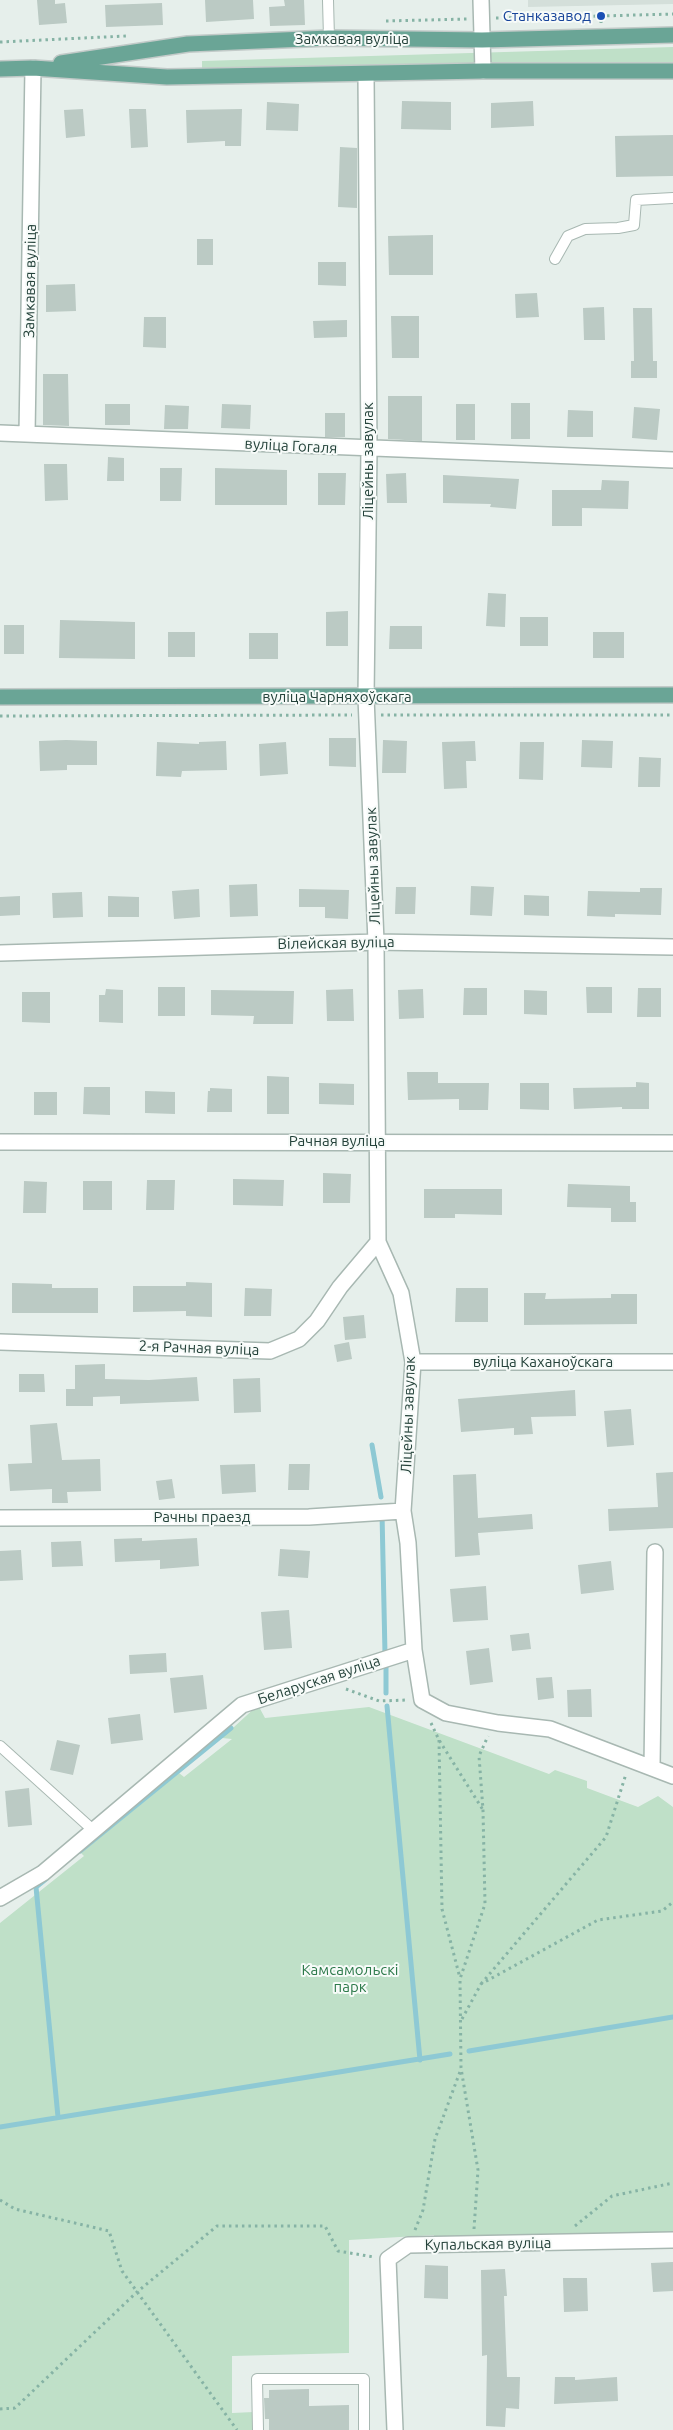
<!DOCTYPE html>
<meta charset="utf-8">
<style>
body{margin:0}
canvas{display:block;background:#e6efeb}
</style>
<canvas width="673" height="2430"></canvas>
<script>
const c = document.querySelector('canvas').getContext('2d');
c.lineJoin = 'round';
function fill(path, color) { c.fillStyle = color; c.fill(path, 'evenodd'); }
const toPath = rows => new Path2D(rows.map(r => 'M' + r).join(''));
function strokePath(path, color, width, dash) { c.strokeStyle = color; c.lineWidth = width; c.lineCap = dash ? 'butt' : 'round'; c.setLineDash(dash || []); c.stroke(path); }
function drawText(font, color, halo, rows, align = 'center') {
  c.font = font + ' Ubuntu,sans-serif'; c.lineWidth = 4; c.setLineDash([]); c.textBaseline = 'middle'; c.strokeStyle = halo; c.fillStyle = color; for (const [text, x, y, turn = 0] of rows) {
    c.save(); c.translate(x, y); c.rotate((+turn || 0) * Math.PI / 180); c.textAlign = isNaN(turn) ? turn : align; if (halo) c.strokeText(text, 0, 0); c.fillText(text, 0, 0); c.restore();
  }
}
fill(toPath([
 [528,0,673,0,673,4,528,7]
]), '#d4dfda');
fill(toPath([
 [673,47,673,63,202,72,202,61],
 [258,1705,265,1718,369,1707,549,1774,555,1770,587,1781,587,1788,638,1807,658,1796,673,1807,673,2232,434,2240,434,2235,349,2240,349,2353,232,2356,232,2413,254,2412,254,2430,0,2430,0,1923,84,1856,81,1853,179,1773,184,1777,232,1739,222,1738]
]), '#bfe0c8');
strokePath(toPath([
 [372,1445,381,1497],
 [382,1513,385,1654],
 [386,1666,386,1693],
 [387,1706,420,2060],
 [80,1851,231,1728],
 [46,1879,36,1887,58,2117],
 [469,2051,673,2017],
 [0,2127,450,2054]
]), '#8ec9d4', 5);
fill(toPath([
 [37,0,55,0,55,4,65,3,67,23,39,25],
 [205,0,253,0,254,19,206,22],
 [284,0,304,0,305,25,270,26,269,7,285,6],
 [162,3,163,25,106,27,105,5],
 [402,101,451,102,451,130,401,129],
 [533,101,534,126,491,128,491,103],
 [267,102,299,104,298,131,266,130],
 [83,109,85,136,66,138,64,110],
 [129,109,146,109,148,147,131,148],
 [242,109,241,146,225,146,225,141,187,143,186,110],
 [673,135,673,176,616,177,615,136],
 [340,147,357,148,357,208,338,207],
 [433,235,433,275,389,275,388,236],
 [197,239,213,239,213,265,197,265],
 [318,262,346,262,346,286,318,285],
 [75,284,76,311,46,312,46,285],
 [537,293,539,317,516,318,515,294],
 [604,307,605,340,584,340,583,308],
 [633,308,652,308,653,361,657,361,657,378,631,378,631,361,634,361],
 [391,316,419,316,419,358,392,358],
 [144,317,166,317,166,348,143,347],
 [347,320,347,337,314,338,313,321],
 [43,374,68,374,69,426,43,425],
 [388,396,422,396,422,441,388,439],
 [511,403,530,403,530,439,511,439],
 [105,404,130,404,130,425,105,425],
 [222,404,251,405,250,429,221,428],
 [456,404,475,404,475,440,456,440],
 [165,405,189,406,188,429,164,429],
 [634,407,660,409,657,440,632,438],
 [568,410,593,411,593,437,567,437],
 [325,413,345,413,345,437,325,437],
 [108,457,124,458,124,481,107,481],
 [44,464,67,464,68,500,45,501],
 [160,468,182,468,181,501,160,501],
 [215,468,287,470,287,505,215,505],
 [318,473,346,473,345,505,318,505],
 [406,473,407,503,387,503,386,474],
 [443,475,519,479,516,509,490,507,491,504,443,503],
 [602,480,629,481,628,509,582,508,582,526,552,526,552,490,601,490],
 [488,593,506,594,505,627,486,626],
 [348,611,348,646,326,646,326,612],
 [520,617,548,617,548,646,520,646],
 [60,620,135,622,135,659,59,658],
 [4,625,24,625,24,654,4,654],
 [390,626,422,626,422,649,389,649],
 [168,632,195,632,195,657,168,657],
 [593,632,624,632,624,658,593,658],
 [249,633,278,633,278,659,249,659],
 [329,738,356,738,356,767,329,766],
 [66,740,97,741,97,765,67,765,67,770,40,771,39,741],
 [383,740,407,741,406,773,382,773],
 [582,740,613,741,612,768,581,767],
 [226,741,227,770,182,771,181,777,156,776,157,742,199,744,199,742],
 [475,741,476,761,466,761,467,788,444,789,442,742],
 [286,742,288,774,260,776,259,744],
 [520,742,544,742,543,780,519,779],
 [639,757,661,758,660,787,638,787],
 [257,884,258,916,230,917,229,885],
 [471,886,494,887,492,916,470,915],
 [396,887,416,887,415,914,395,914],
 [640,888,662,888,661,915,615,914,615,917,587,916,588,891,640,892],
 [199,889,200,917,174,919,172,891],
 [299,889,349,890,348,919,325,918,325,907,299,907],
 [82,892,83,917,53,918,52,893],
 [524,895,549,896,549,916,524,915],
 [20,896,20,915,0,916,0,897],
 [108,896,139,897,139,917,108,917],
 [158,987,185,987,185,1016,158,1016],
 [586,987,612,987,612,1013,587,1013],
 [464,988,487,988,487,1015,463,1015],
 [638,988,661,988,661,1017,637,1017],
 [106,989,123,990,123,1023,99,1022,99,995,105,995],
 [353,989,354,1021,327,1021,326,990],
 [423,989,424,1018,399,1019,398,990],
 [211,990,294,991,293,1024,253,1024,254,1016,211,1015],
 [524,990,547,991,547,1015,524,1014],
 [22,992,50,992,50,1023,22,1022],
 [407,1072,438,1072,438,1083,489,1083,488,1110,459,1110,459,1099,408,1100],
 [267,1076,289,1077,289,1114,267,1114],
 [636,1082,649,1083,649,1109,622,1109,622,1107,574,1109,573,1088,636,1087],
 [319,1083,354,1084,354,1105,319,1104],
 [520,1083,549,1083,549,1110,520,1109],
 [84,1087,110,1087,110,1115,83,1114],
 [210,1088,232,1089,232,1112,207,1112,208,1091,210,1091],
 [145,1091,175,1092,175,1114,145,1113],
 [34,1092,57,1092,57,1115,34,1115],
 [323,1173,351,1174,350,1203,323,1203],
 [233,1179,284,1180,283,1206,233,1205],
 [147,1180,175,1180,174,1210,146,1210],
 [24,1181,47,1182,46,1213,23,1213],
 [83,1181,112,1181,112,1210,83,1210],
 [568,1184,630,1186,630,1202,636,1202,636,1222,611,1222,611,1208,567,1207],
 [424,1189,502,1189,502,1215,455,1214,455,1218,424,1218],
 [186,1282,212,1283,212,1317,186,1316,186,1311,133,1312,133,1286,186,1286],
 [12,1283,52,1284,52,1288,98,1288,98,1313,12,1313],
 [245,1288,272,1289,271,1316,244,1316],
 [456,1288,488,1288,488,1322,455,1322],
 [524,1293,546,1293,545,1299,611,1298,611,1294,637,1294,637,1324,524,1325],
 [364,1315,366,1338,345,1340,343,1317],
 [349,1342,352,1359,337,1362,334,1345],
 [105,1364,105,1379,149,1380,197,1377,199,1401,120,1404,120,1396,93,1397,93,1406,66,1406,66,1389,75,1389,75,1365],
 [19,1374,44,1374,45,1392,19,1392],
 [260,1378,261,1412,234,1413,233,1379],
 [575,1390,576,1416,531,1417,533,1434,514,1435,514,1428,461,1432,458,1399],
 [631,1409,634,1445,607,1447,604,1411],
 [57,1423,62,1460,100,1459,101,1491,67,1492,68,1503,52,1503,52,1489,10,1491,8,1464,32,1463,30,1425],
 [255,1464,256,1492,222,1494,220,1465],
 [289,1464,310,1464,309,1490,288,1490],
 [673,1472,673,1528,609,1531,608,1509,658,1507,656,1473],
 [476,1474,478,1518,532,1514,533,1529,478,1533,480,1555,455,1557,453,1475],
 [172,1479,175,1498,159,1500,156,1481],
 [142,1538,142,1541,197,1538,199,1566,160,1569,160,1560,115,1562,114,1539],
 [81,1541,83,1566,52,1567,51,1542],
 [280,1549,310,1551,308,1578,278,1576],
 [21,1550,23,1580,0,1581,0,1551],
 [611,1561,614,1590,581,1594,578,1565],
 [486,1586,488,1620,453,1622,450,1589],
 [289,1610,292,1648,264,1650,261,1612],
 [529,1633,531,1649,512,1651,510,1635],
 [489,1648,493,1682,470,1685,466,1651],
 [166,1653,167,1672,130,1674,129,1655],
 [203,1675,207,1709,174,1713,170,1678],
 [552,1677,554,1698,538,1700,536,1678],
 [591,1689,592,1717,568,1717,567,1690],
 [140,1714,143,1740,111,1744,108,1718],
 [57,1740,80,1745,73,1775,50,1770],
 [29,1788,32,1825,8,1827,5,1791],
 [673,2262,673,2291,653,2292,651,2263],
 [425,2265,448,2266,448,2299,424,2298],
 [505,2269,507,2296,504,2296,507,2377,520,2377,519,2409,506,2408,505,2427,486,2426,487,2355,482,2356,481,2270],
 [563,2278,587,2278,588,2311,564,2312],
 [555,2377,575,2377,575,2380,617,2377,618,2401,554,2404],
 [309,2389,309,2406,349,2405,349,2430,269,2430,269,2419,265,2419,264,2398,269,2398,269,2390]
]), '#bbcac4');
const service = toPath([
 [328,0,329,38],
 [555,259,568,236,585,229,618,228,634,225,636,200,673,198],
 [0,1746,93,1830],
 [258,2430,257,2379,364,2379,364,2430]
]);
const minor = toPath([
 [481,0,483,71],
 [366,75,369,449,366,697,376,942,378,1242,401,1293,413,1362,403,1511,408,1543,414,1650,422,1700,446,1713,498,1723,550,1729,673,1776],
 [0,433,673,460],
 [27,434,33,68],
 [0,953,376,942,673,947],
 [0,1142,673,1143],
 [0,1342,270,1351,299,1339,317,1321,340,1287,378,1242],
 [413,1362,673,1362],
 [0,1518,309,1517,403,1511],
 [652,1767,655,1552],
 [0,1898,43,1873,242,1705,414,1650],
 [395,2430,388,2259,408,2245,673,2240]
]);
const primary = toPath([
 [61,63,188,44,329,38,482,40,673,35],
 [0,69,33,68,167,77,483,71,673,71],
 [0,697,673,695]
]);
strokePath(service, '#a8b8b2', 12);
strokePath(minor, '#a8b8b2', 18);
strokePath(primary, '#c2cac8', 18);
strokePath(toPath([
 [496,18,601,16],
 [386,21,467,19],
 [601,23,601,16,673,14],
 [0,42,126,36],
 [381,715,673,715],
 [0,716,352,715],
 [346,1689,379,1701,407,1700],
 [431,1723,439,1740,483,1810],
 [439,1740,442,1909,460,1978],
 [481,1984,606,1837,626,1774],
 [462,2019,481,1984,598,1920,662,1911,673,1902],
 [0,2200,15,2209,109,2231,122,2271,237,2430],
 [575,2226,612,2196,673,2183],
 [474,2229,478,2170,461,2068,460,1979,485,1904,483,1810,479,1756,488,1736],
 [415,2230,423,2210,435,2139,461,2069],
 [0,2409,15,2408,137,2292,217,2226,325,2226,338,2251,374,2257]
]), '#86b3a5', 3, [2.5, 4]);
strokePath(service, '#fff', 10);
strokePath(minor, '#fff', 15);
strokePath(primary, '#6aa596', 15);
for (const [x, y, r, color] of [
 [601,16,5,"#1a4fb4"]
]) { const dot = new Path2D(); dot.arc(x, y, r, 0, 2 * Math.PI); c.fillStyle = color; c.fill(dot); strokePath(dot, '#f7fbf9', 2); }
drawText('15px', '#164399', '#f7fbf9', [
 ["Станказавод",591,16]
], 'right');
drawText('15px', '#24423a', '#f7fbf9', [
 ["Замкавая вуліца",352,39],
 ["Замкавая вуліца",30,281,-89],
 ["вуліца Гогаля",291,446,3],
 ["Ліцейны завулак",368,461,-90],
 ["вуліца Чарняхоўскага",337,697],
 ["Ліцейны завулак",373,866,-92],
 ["Вілейская вуліца",336,943,-1],
 ["Рачная вуліца",337,1141],
 ["2-я Рачная вуліца",199,1348,2],
 ["вуліца Каханоўскага",543,1362],
 ["Ліцейны завулак",408,1415,-88],
 ["Рачны праезд",202,1517],
 ["Беларуская вуліца",319,1680,-18],
 ["Купальская вуліца",488,2244,-1]
]);
drawText('15px', '#2d7a4b', '#f7fbf9', [
 ["Камсамольскі",350,1970],
 ["парк",350,1987]
]);
</script>
